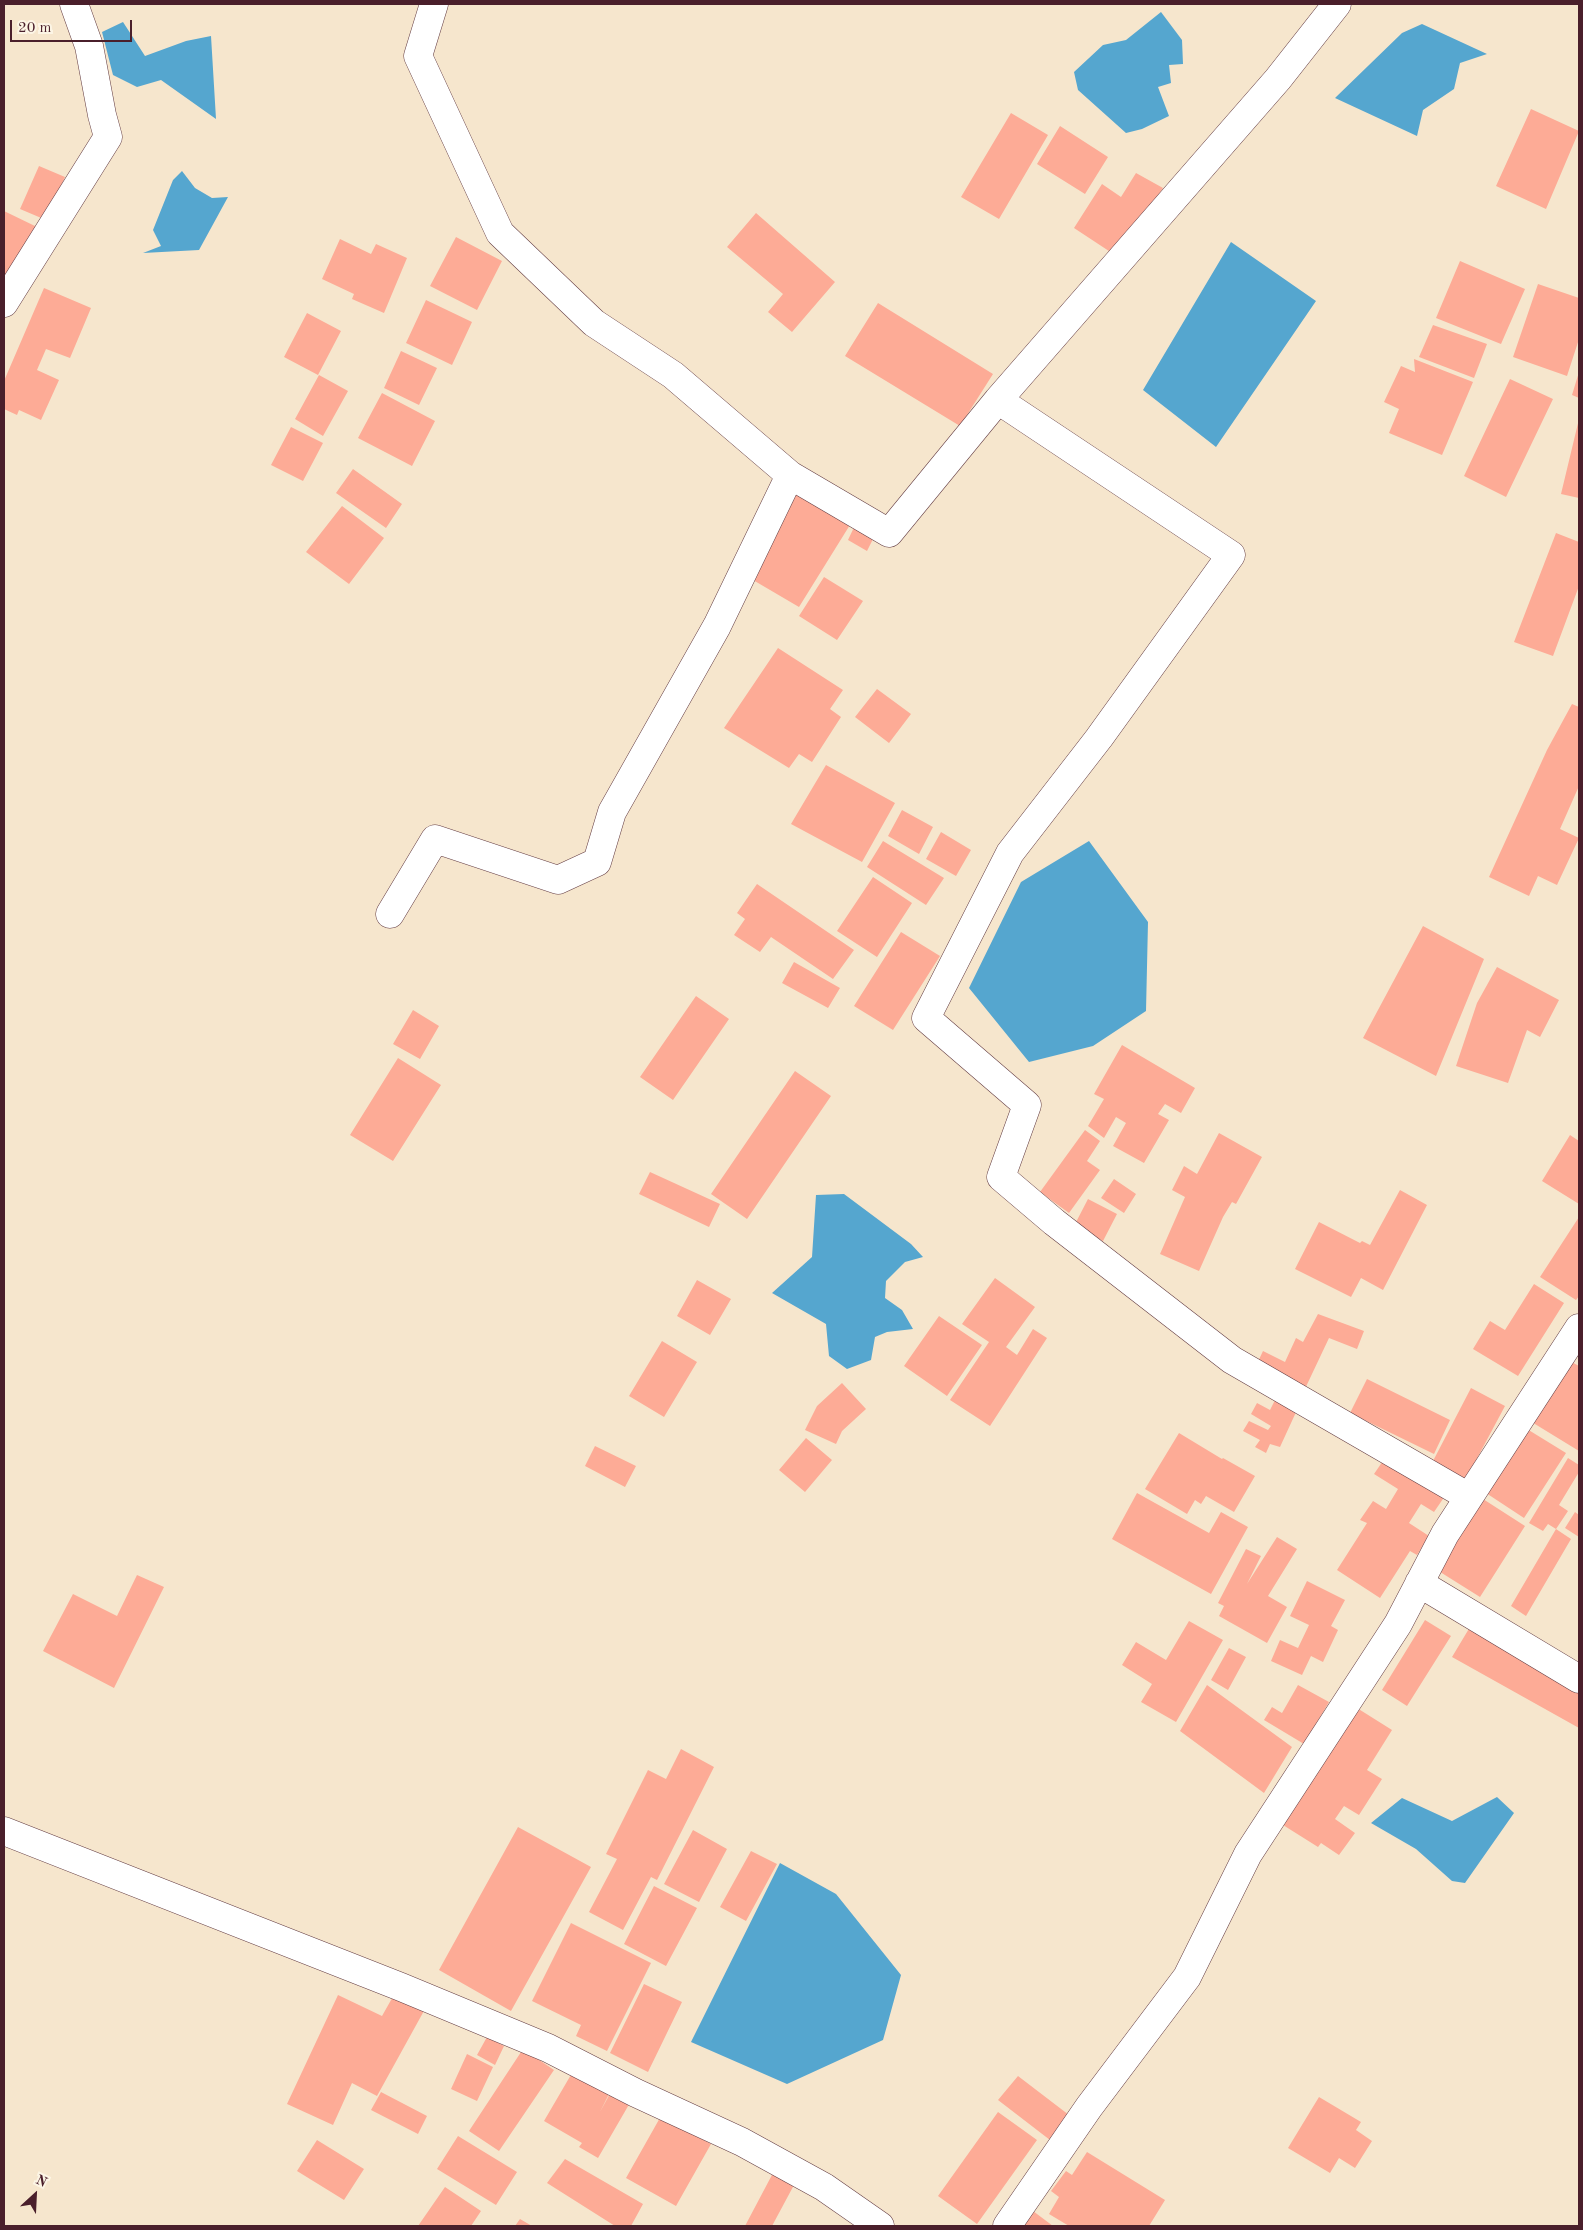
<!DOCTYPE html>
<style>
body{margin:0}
#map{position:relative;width:1583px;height:2230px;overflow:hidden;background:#f6e6cd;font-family:"Old Standard TT",serif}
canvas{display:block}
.frame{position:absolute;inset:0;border:5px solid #4a1f2b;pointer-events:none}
.north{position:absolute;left:10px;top:2170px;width:50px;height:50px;-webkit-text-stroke:4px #fcf5e5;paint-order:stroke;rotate:25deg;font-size:14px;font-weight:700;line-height:20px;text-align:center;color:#4a1f2b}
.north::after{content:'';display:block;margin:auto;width:18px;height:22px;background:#4a1f2b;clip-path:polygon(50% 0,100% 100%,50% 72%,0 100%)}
.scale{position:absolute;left:10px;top:20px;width:122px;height:22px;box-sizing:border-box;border:2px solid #4a1f2b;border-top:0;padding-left:6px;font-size:15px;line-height:18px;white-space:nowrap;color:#4a1f2b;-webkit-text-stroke:4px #fcf5e5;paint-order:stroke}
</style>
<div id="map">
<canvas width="1583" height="2230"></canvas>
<div class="frame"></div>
<div class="north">N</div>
<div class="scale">20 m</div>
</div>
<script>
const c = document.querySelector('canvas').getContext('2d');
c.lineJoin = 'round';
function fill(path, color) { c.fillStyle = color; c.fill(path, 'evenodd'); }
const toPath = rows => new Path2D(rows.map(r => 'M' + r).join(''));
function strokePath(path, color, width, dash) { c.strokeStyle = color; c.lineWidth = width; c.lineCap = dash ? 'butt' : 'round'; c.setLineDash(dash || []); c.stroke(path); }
fill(toPath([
 [1161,12,1182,40,1183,64,1169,65,1171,83,1158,87,1169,116,1142,129,1126,133,1078,90,1074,72,1103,45,1126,40],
 [123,22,145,56,186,41,211,36,216,119,161,80,137,87,113,75,102,32],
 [1422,24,1487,54,1460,63,1454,89,1423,110,1417,136,1335,98,1402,33],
 [182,171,195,188,212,198,228,197,199,250,143,253,161,246,153,230,173,180],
 [1231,242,1316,301,1216,447,1143,390],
 [1089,841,1148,922,1146,1011,1093,1046,1029,1062,969,988,1021,882],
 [844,1194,911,1244,923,1257,905,1262,886,1281,885,1298,902,1310,913,1329,887,1332,875,1337,871,1360,847,1369,829,1356,826,1324,772,1293,812,1257,816,1195],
 [1497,1797,1514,1813,1465,1883,1452,1881,1416,1849,1371,1823,1402,1798,1452,1821],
 [780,1863,836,1894,901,1975,883,2040,787,2084,691,2042]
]), '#55a6cf');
fill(toPath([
 [1531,109,1579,131,1546,209,1496,186],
 [1011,113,1048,135,999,219,961,197],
 [1060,126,1108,157,1085,194,1037,164],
 [39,166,65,177,46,220,20,209],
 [1136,173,1163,188,1118,257,1074,228,1102,184,1121,197],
 [4,211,37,227,13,278,4,274],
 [756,213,835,282,792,332,768,312,783,294,727,247],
 [456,237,502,261,477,310,430,286],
 [340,239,371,254,376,244,407,258,384,313,352,299,354,294,322,279],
 [1460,261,1525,289,1501,344,1436,318],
 [1538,284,1579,298,1579,339,1567,376,1513,357],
 [44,288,91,308,70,358,46,349,37,370,59,380,41,420,19,410,17,415,4,409,4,381],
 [426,300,472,322,452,365,406,343],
 [878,303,993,374,960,426,845,356],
 [307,313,341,331,318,375,284,357],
 [1433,325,1487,344,1474,378,1419,357],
 [401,351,437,368,419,405,384,388],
 [1414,359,1473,382,1442,455,1389,433,1399,409,1384,402,1401,366,1415,372],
 [1579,372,1579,398,1572,395],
 [319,375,348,391,323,436,295,419],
 [1510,379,1553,399,1506,497,1464,476],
 [382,393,435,421,412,466,358,438],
 [1579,419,1579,498,1561,494],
 [291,427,323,443,303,481,271,465],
 [353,469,402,504,386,528,336,493],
 [796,489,853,520,799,607,753,580],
 [342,506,384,538,349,584,306,552],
 [857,521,877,531,867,551,848,540],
 [1556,533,1579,542,1579,586,1553,656,1514,642],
 [824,577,863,601,837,640,799,616],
 [778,648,843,690,830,709,841,717,812,762,799,754,789,768,724,728],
 [877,689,911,714,889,743,855,717],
 [1572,704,1579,707,1579,786,1560,829,1579,838,1557,885,1538,876,1529,896,1489,877,1547,750],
 [826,765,895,803,862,862,791,824],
 [902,810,933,827,919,854,888,836],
 [941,832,971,850,956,876,926,859],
 [883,841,944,878,926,905,867,867],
 [873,877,912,903,877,957,837,931],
 [757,884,854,950,833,979,771,937,760,952,734,935,745,919,737,913],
 [1423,926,1484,959,1436,1076,1363,1038],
 [901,932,940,956,893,1030,854,1006],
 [794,962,840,988,828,1008,782,983],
 [1497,967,1559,1000,1540,1037,1527,1030,1508,1083,1456,1066,1477,1003],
 [696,996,729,1019,673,1100,640,1077],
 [413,1010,439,1026,420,1059,393,1044],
 [1122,1045,1195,1088,1181,1113,1165,1104,1158,1114,1169,1120,1144,1163,1113,1146,1126,1123,1116,1117,1104,1138,1088,1126,1104,1099,1094,1094],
 [398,1058,441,1085,393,1161,350,1135],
 [795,1071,831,1096,747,1219,711,1194],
 [1085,1130,1100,1141,1087,1161,1100,1170,1069,1213,1040,1192],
 [1219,1133,1262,1157,1236,1204,1232,1202,1223,1217,1199,1271,1160,1254,1185,1197,1172,1190,1184,1166,1197,1174],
 [1570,1135,1579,1141,1579,1204,1542,1181],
 [650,1172,720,1204,709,1227,639,1194],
 [1114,1179,1136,1194,1124,1213,1101,1198],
 [1400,1190,1427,1205,1383,1290,1361,1278,1351,1297,1295,1269,1319,1222,1360,1243,1362,1241,1370,1245],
 [1088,1199,1117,1214,1103,1241,1074,1226],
 [1579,1217,1579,1296,1576,1300,1540,1277],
 [995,1278,1035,1307,1006,1347,1017,1355,1033,1329,1047,1338,990,1426,950,1400,989,1342,962,1324],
 [697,1280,731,1299,710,1335,677,1316],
 [1534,1284,1564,1303,1518,1376,1473,1349,1490,1321,1505,1330],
 [1318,1314,1364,1331,1357,1349,1329,1338,1303,1393,1255,1368,1263,1351,1285,1362,1296,1338,1303,1342],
 [939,1316,982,1345,947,1396,904,1366],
 [662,1341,697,1362,664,1417,629,1396],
 [1568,1360,1579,1366,1579,1451,1530,1421],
 [1367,1379,1450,1420,1434,1454,1350,1413],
 [842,1383,866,1409,842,1431,836,1444,805,1430,817,1406],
 [1471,1388,1505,1406,1466,1479,1433,1461],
 [1275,1400,1297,1410,1280,1447,1270,1444,1266,1453,1255,1447,1260,1440,1243,1431,1249,1421,1268,1430,1271,1426,1251,1414,1257,1403,1270,1410],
 [1527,1429,1566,1453,1524,1518,1486,1493],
 [1179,1433,1222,1459,1223,1458,1255,1476,1234,1512,1206,1496,1201,1504,1195,1500,1187,1514,1145,1489],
 [806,1438,832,1460,805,1492,779,1470],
 [595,1446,636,1466,625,1487,585,1466],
 [1387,1455,1447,1493,1434,1512,1421,1504,1409,1523,1429,1536,1417,1555,1410,1551,1380,1598,1337,1570,1367,1523,1360,1520,1373,1501,1386,1509,1398,1489,1374,1474],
 [1568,1458,1579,1465,1579,1472,1559,1505,1568,1511,1556,1529,1548,1524,1543,1531,1529,1523],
 [1137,1493,1209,1533,1221,1512,1248,1527,1211,1594,1112,1539],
 [1483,1499,1525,1526,1480,1597,1437,1570],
 [1575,1512,1579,1515,1579,1537,1565,1528],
 [1556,1529,1571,1539,1526,1616,1511,1606],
 [1277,1537,1297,1549,1268,1596,1287,1607,1267,1643,1219,1616,1224,1606,1218,1603,1246,1549,1261,1556,1247,1584],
 [137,1575,164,1587,114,1688,43,1651,73,1594,117,1616],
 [1307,1581,1345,1600,1331,1626,1338,1630,1323,1662,1311,1656,1302,1675,1271,1661,1280,1640,1298,1648,1309,1625,1290,1616],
 [1425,1620,1451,1636,1407,1706,1382,1690],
 [1189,1621,1223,1640,1176,1722,1141,1702,1152,1684,1122,1665,1136,1642,1166,1660],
 [1470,1627,1579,1690,1579,1728,1452,1657],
 [1229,1648,1246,1657,1228,1690,1211,1680],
 [1207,1685,1292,1747,1264,1793,1180,1731],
 [1298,1685,1329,1702,1304,1744,1264,1720,1272,1707,1282,1713],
 [1357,1708,1392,1730,1367,1770,1382,1779,1359,1815,1344,1806,1335,1819,1355,1833,1339,1855,1321,1843,1318,1847,1283,1825],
 [681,1749,714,1767,657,1880,651,1877,623,1930,589,1912,617,1859,606,1854,648,1770,666,1779],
 [518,1827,591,1867,511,2011,439,1970],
 [693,1830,727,1849,699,1902,664,1884],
 [751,1851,777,1864,746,1921,720,1907],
 [654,1886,697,1908,666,1966,624,1944],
 [571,1923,651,1963,607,2051,576,2036,581,2025,532,2001],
 [644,1984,682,2002,648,2072,610,2053],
 [395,1993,425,2009,377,2096,352,2083,333,2125,287,2104,338,1995,382,2016],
 [487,2037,504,2046,495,2065,477,2055],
 [523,2049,554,2070,499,2151,469,2131],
 [467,2054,493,2067,477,2101,451,2089],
 [572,2073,609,2094,600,2112,612,2090,631,2101,598,2158,579,2147,582,2143,544,2121],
 [1018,2076,1069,2115,1050,2140,998,2100],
 [381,2092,427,2116,418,2134,371,2110],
 [1319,2097,1361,2122,1356,2130,1372,2141,1355,2168,1339,2158,1330,2173,1288,2148],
 [998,2112,1037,2140,977,2224,938,2196],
 [661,2116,711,2144,676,2206,626,2178],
 [458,2136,517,2172,496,2205,437,2169],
 [317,2140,364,2169,344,2200,297,2171],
 [1087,2152,1165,2200,1149,2226,1069,2226,1049,2214,1059,2197,1051,2191,1066,2171,1072,2175],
 [565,2159,643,2204,631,2226,615,2226,547,2183],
 [773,2173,794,2185,772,2226,745,2226],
 [445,2187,481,2211,471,2226,418,2226],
 [1029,2208,1053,2226,1015,2226],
 [520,2219,532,2226,515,2226]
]), '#fdab96');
const minor = toPath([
 [434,4,418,56,500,233,594,323,673,375,790,475,889,533,998,400,1231,555,1099,738,1010,853,926,1018,1027,1105,1001,1177,1054,1222,1232,1360,1469,1497],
 [4,303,108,137,102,115,89,46,74,4],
 [998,400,1278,79,1337,4],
 [390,914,435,839,558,880,597,862,612,812,717,626,790,475],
 [1419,1583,1579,1679],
 [4,1831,401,1987,548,2048,636,2093,742,2142,824,2187,880,2226],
 [1007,2226,1089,2107,1187,1977,1248,1854,1398,1624,1445,1534,1579,1328]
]);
strokePath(minor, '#643d43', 29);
strokePath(minor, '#fff', 28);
</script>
